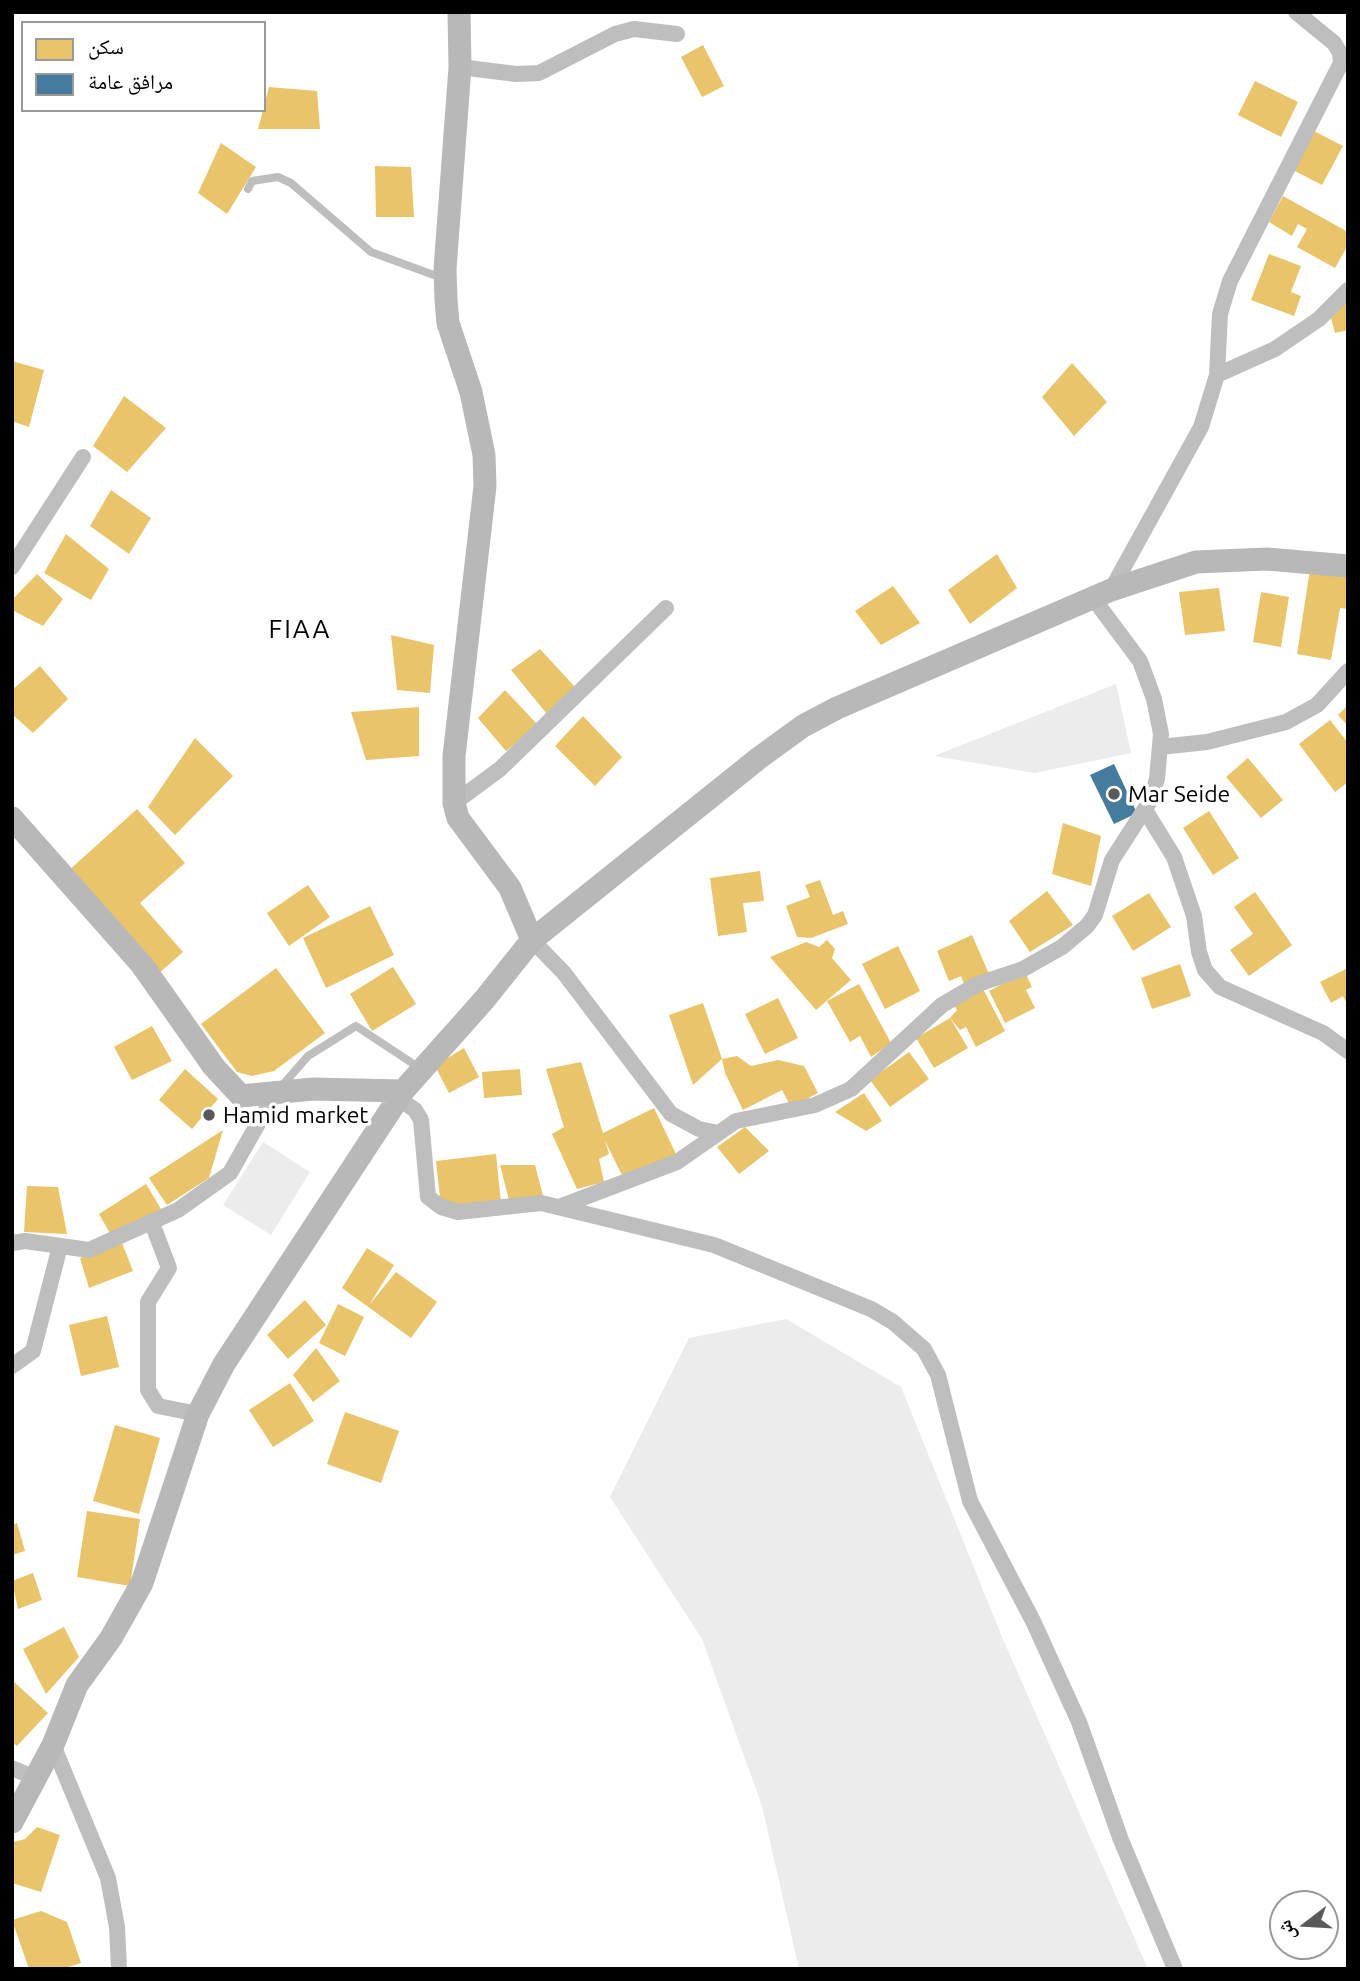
<!DOCTYPE html>
<meta charset="utf-8">
<style>
body{margin:0}
#map{position:relative;width:1360px;height:1981px;overflow:hidden;background:#fff;font-family:Ubuntu,"Noto Naskh Arabic",sans-serif}
canvas{display:block}
.frame{position:absolute;inset:0;border:14px solid #000;pointer-events:none}
.legend{position:absolute;left:21px;top:21px;width:245px;height:91px;box-sizing:border-box;background:#fff;border:2px solid #999;margin:0;padding:9px 12px;list-style:none;font-size:21px;color:#000}
.legend li{display:flex;align-items:center;gap:14px;height:35px}
.legend b{width:35px;border:2px solid #999}
.north{position:absolute;left:1269px;top:1890px;width:70px;height:70px;box-sizing:border-box;background:#fff;border:2px solid #999;border-radius:50%;rotate:253deg;font-size:19px;font-weight:700;line-height:28px;text-align:center;color:#000}
.north::after{content:'';display:block;margin:auto;width:24px;height:32px;background:#595959;clip-path:polygon(50% 0,100% 100%,50% 72%,0 100%)}
</style>
<div id="map">
<canvas width="1360" height="1981"></canvas>
<div class="frame"></div>
<ul class="legend">
<li><b style="height:19px;background:#e9c46a"></b>سكن</li>
<li><b style="height:19px;background:#457b9d"></b>مرافق عامة</li>
</ul>
<div class="north">ش</div>
</div>
<script>
const c = document.querySelector('canvas').getContext('2d');
c.lineJoin = 'round';
function fill(path, color) { c.fillStyle = color; c.fill(path, 'evenodd'); }
const toPath = rows => new Path2D(rows.map(r => 'M' + r).join(''));
function strokePath(path, color, width, dash) { c.strokeStyle = color; c.lineWidth = width; c.lineCap = dash ? 'butt' : 'round'; c.setLineDash(dash || []); c.stroke(path); }
function drawText(font, color, halo, rows, align = 'center') {
  c.font = font + ' Ubuntu,sans-serif'; c.lineWidth = 7; c.setLineDash([]); c.textBaseline = 'middle'; c.strokeStyle = halo; c.fillStyle = color; for (const [text, x, y, turn = 0] of rows) {
    c.save(); c.translate(x, y); c.rotate((+turn || 0) * Math.PI / 180); c.textAlign = isNaN(turn) ? turn : align; if (halo) c.strokeText(text, 0, 0); c.fillText(text, 0, 0); c.restore();
  }
}
fill(toPath([
 [1116,684,1131,753,1035,773,934,756],
 [263,1142,310,1172,271,1235,223,1205],
 [786,1319,901,1387,1002,1637,1148,1969,799,1969,762,1806,702,1639,610,1497,689,1338]
]), '#ececec');
fill(toPath([
 [703,45,724,86,702,97,681,57],
 [1255,81,1298,102,1281,137,1238,115],
 [269,87,317,91,320,129,258,129],
 [1314,131,1343,146,1322,185,1293,170],
 [221,143,256,167,227,214,198,193],
 [375,166,411,167,414,217,376,217],
 [1283,196,1348,232,1348,245,1335,268,1297,247,1307,229,1298,224,1292,236,1269,222],
 [1269,254,1301,266,1291,292,1301,296,1294,316,1251,300],
 [1348,294,1348,330,1335,333,1331,318],
 [12,361,44,370,29,427,12,421],
 [1072,363,1107,402,1074,436,1042,397],
 [124,396,166,428,127,472,93,446],
 [111,490,151,518,129,554,90,526],
 [66,534,109,569,91,600,44,573],
 [997,554,1017,588,970,624,948,590],
 [1310,569,1348,575,1348,609,1340,608,1331,660,1297,654],
 [37,574,63,599,43,626,12,610,12,600],
 [893,586,920,623,881,645,855,611],
 [1219,588,1225,631,1185,635,1179,592],
 [1261,592,1289,597,1281,647,1253,642],
 [391,635,434,645,430,693,397,690],
 [540,649,576,688,547,714,511,670],
 [40,666,68,699,33,733,12,714,12,690],
 [505,690,538,725,506,751,478,718],
 [1348,705,1348,726,1338,715],
 [419,707,419,756,366,760,351,712],
 [583,716,622,757,595,786,555,746],
 [1330,720,1348,743,1348,782,1335,792,1299,744],
 [195,738,233,776,175,835,148,807],
 [1248,758,1283,800,1261,818,1226,777],
 [137,809,185,863,140,903,183,952,157,975,67,872],
 [1209,811,1239,858,1213,875,1183,828],
 [1063,823,1101,836,1091,886,1052,874],
 [760,871,764,901,743,903,747,932,718,936,710,878],
 [820,880,833,915,843,911,848,924,811,938,797,937,786,906,810,897,805,885],
 [308,885,330,917,289,946,267,913],
 [1047,891,1073,925,1030,952,1009,921],
 [1255,892,1292,945,1249,976,1230,950,1253,934,1234,907],
 [1149,893,1171,927,1133,951,1112,916],
 [370,906,394,955,326,988,303,938],
 [972,935,989,974,964,984,961,976,949,981,937,951],
 [827,940,835,949,832,958,851,980,816,1010,770,957,806,942,819,947],
 [898,946,920,991,885,1009,862,964],
 [1180,964,1191,996,1152,1009,1141,978],
 [393,967,416,1004,372,1031,350,994],
 [276,968,325,1033,274,1071,252,1076,237,1072,201,1024],
 [1348,968,1348,1006,1343,996,1331,1003,1320,982],
 [1025,972,1032,987,1026,990,1035,1008,1005,1023,989,991],
 [859,984,891,1043,871,1057,860,1036,850,1042,827,1001],
 [982,987,1005,1031,976,1047,966,1027,960,1030,950,1018,957,1010,953,1003],
 [778,998,798,1038,765,1054,745,1014],
 [703,1003,722,1059,737,1056,751,1066,778,1060,804,1066,818,1093,791,1107,782,1090,743,1110,725,1073,722,1059,693,1085,669,1015],
 [950,1018,968,1048,934,1068,916,1038],
 [152,1026,172,1061,132,1080,114,1047],
 [464,1048,479,1077,449,1093,435,1066],
 [909,1052,929,1079,890,1107,870,1080],
 [581,1062,603,1133,654,1108,676,1154,624,1179,605,1141,609,1154,599,1159,604,1182,577,1189,552,1134,564,1127,546,1069],
 [185,1069,218,1099,192,1129,159,1100],
 [520,1069,522,1095,484,1098,482,1072],
 [864,1093,882,1121,866,1131,835,1112],
 [745,1127,769,1151,739,1174,717,1147],
 [223,1130,209,1178,167,1205,149,1178],
 [496,1154,501,1203,441,1207,436,1161],
 [500,1165,535,1165,543,1196,509,1200],
 [146,1184,161,1209,111,1235,99,1214],
 [27,1186,58,1187,67,1234,24,1232],
 [122,1243,133,1271,89,1288,80,1258],
 [367,1248,394,1265,369,1305,396,1272,437,1302,411,1338,342,1288],
 [305,1300,326,1325,288,1359,267,1335],
 [338,1304,364,1317,345,1356,319,1343],
 [107,1316,119,1367,81,1376,69,1325],
 [316,1348,340,1381,313,1402,293,1375],
 [290,1383,314,1421,273,1447,249,1410],
 [345,1412,399,1431,381,1483,327,1464],
 [115,1425,160,1438,139,1514,93,1501],
 [87,1511,140,1519,130,1586,77,1577],
 [17,1523,25,1551,12,1555,12,1525],
 [33,1573,42,1600,18,1609,12,1581],
 [64,1627,79,1657,46,1694,23,1649],
 [12,1680,48,1713,17,1746,12,1742],
 [37,1827,60,1835,41,1892,12,1883,14,1842,25,1839],
 [41,1911,67,1922,81,1963,62,1969,29,1969,12,1920]
]), '#e9c46a');
fill(toPath([
 [1114,764,1137,813,1114,824,1090,775]
]), '#457b9d');
strokePath(toPath([
 [248,189,252,181,278,177,291,183,371,252,442,278],
 [281,1087,308,1056,356,1026,421,1069]
]), '#bebebe', 8);
strokePath(toPath([
 [460,67,516,74,539,73,615,34,634,29,677,34],
 [1217,375,1275,349,1319,319,1348,290],
 [12,567,83,457],
 [1111,590,1201,427,1217,375,1220,314,1230,281,1341,63,1340,53,1334,43,1296,12],
 [1160,747,1207,742,1286,722,1317,705,1348,671],
 [454,803,500,769,666,608],
 [1145,810,1174,857,1194,916,1199,952,1205,970,1220,987,1323,1033,1348,1051],
 [532,940,564,973,671,1114,699,1129,718,1133],
 [398,1098,415,1110,421,1120,428,1197,441,1207,458,1212,541,1203,714,1245,871,1309,893,1322,924,1349,938,1375,970,1501,1033,1621,1079,1722,1121,1840,1175,1969],
 [559,1207,677,1162,736,1121,815,1105,851,1089,942,1005,978,984,1023,969,1062,947,1087,926,1095,915,1112,860,1150,801,1157,779,1161,734,1154,699,1140,661,1093,598],
 [152,1223,169,1268,148,1302,148,1390,158,1406,198,1414],
 [12,1243,25,1241,89,1250,178,1210,230,1173,277,1090],
 [12,1366,33,1351,60,1246],
 [53,1745,108,1878,117,1927,119,1969],
 [12,1768,35,1778]
]), '#bebebe', 16);
strokePath(toPath([
 [459,12,460,67,445,269,446,300,448,323,471,392,484,455,485,486,454,756,454,803,458,818,510,888,532,940],
 [12,818,142,965,214,1067,241,1096,313,1089,403,1091],
 [12,1822,53,1745,77,1685,111,1638,142,1583,198,1414,224,1364,403,1091,484,1000,532,940,759,758,803,726,837,708,1111,590,1196,562,1267,559,1348,566]
]), '#b8b8b8', 23);
for (const [x, y, r, color] of [
 [1114,794,7,"#595959"],
 [209,1115,7,"#595959"]
]) { const dot = new Path2D(); dot.arc(x, y, r, 0, 2 * Math.PI); c.fillStyle = color; c.fill(dot); strokePath(dot, '#fff', 2.5); }
drawText('23px', '#000', '#fff', [
 ["Mar Seide",1128,794],
 ["Hamid market",223,1115]
], 'left');
c.letterSpacing = '2px';
drawText('26px', '#000', '#fff', [
 ["FIAA",300,629]
]);
c.letterSpacing = '0px';
</script>
